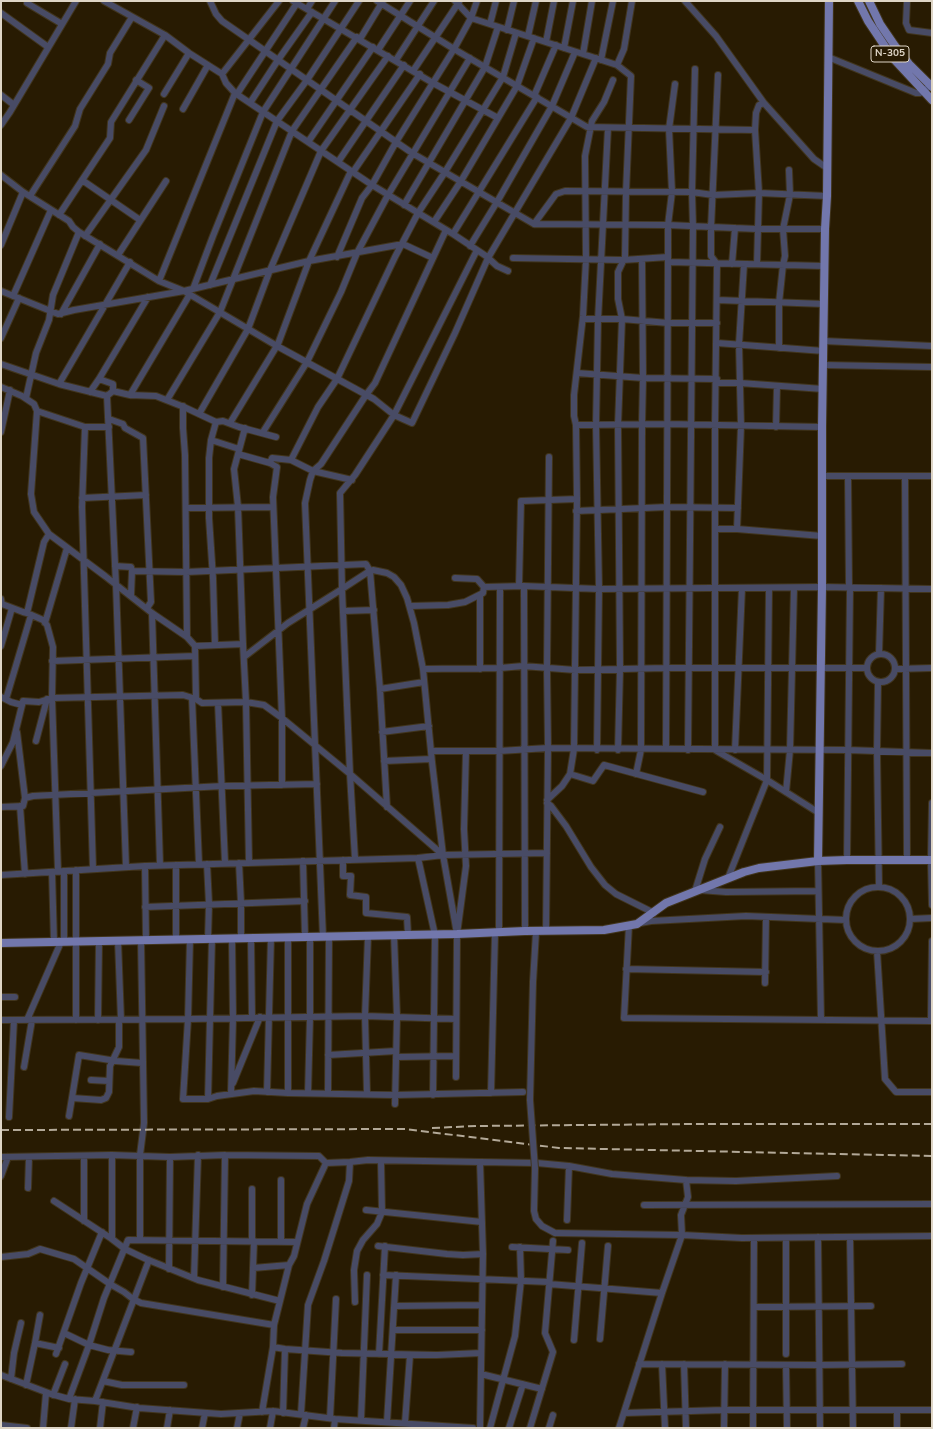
<!DOCTYPE html>
<style>
body{margin:0}
#map{position:relative;width:933px;height:1429px;overflow:hidden;background:#281b02;font-family:"Nunito Sans",sans-serif}
canvas{display:block}
.frame{position:absolute;inset:0;border:2px solid #ded5c6;pointer-events:none}
</style>
<div id="map">
<canvas width="933" height="1429"></canvas>
<div class="frame"></div>
</div>
<script>
const c = document.querySelector('canvas').getContext('2d');
c.lineJoin = 'round';
const toPath = rows => new Path2D(rows.map(r => 'M' + r).join(''));
function strokePath(path, color, width, dash) { c.strokeStyle = color; c.lineWidth = width; c.lineCap = dash ? 'butt' : 'round'; c.setLineDash(dash || []); c.stroke(path); }
function drawText(font, color, halo, rows, align = 'center') {
  c.font = font + ' "Nunito Sans",sans-serif'; c.lineWidth = 3; c.setLineDash([]); c.textBaseline = 'middle'; c.strokeStyle = halo; c.fillStyle = color; for (const [text, x, y, turn = 0] of rows) {
    c.save(); c.translate(x, y); c.rotate((+turn || 0) * Math.PI / 180); c.textAlign = isNaN(turn) ? turn : align; if (halo) c.strokeText(text, 0, 0); c.fillText(text, 0, 0); c.restore();
  }
}
const minor = toPath([
 [104,1,165,35,189,53,222,74,226,83,235,93,372,185,453,234,486,256,497,266,508,271],
 [210,1,216,14,222,21,412,153,534,224,668,225,757,229,825,229],
 [293,1,433,83,498,118],
 [377,1,454,49,587,127,755,130,756,113,759,105,764,103,814,159,827,168],
 [455,1,471,18,617,65,631,76,626,192,625,257,618,272,618,299,622,319,583,319],
 [685,1,716,36,764,103],
 [907,1,906,23,909,30,932,33],
 [27,3,62,24],
 [307,9,312,1],
 [1,13,48,47],
 [490,24,496,1],
 [507,30,514,1],
 [528,36,536,1],
 [360,39,383,1],
 [546,42,554,1],
 [564,48,573,1],
 [378,50,410,1],
 [583,54,592,1],
 [828,57,916,93,920,93,926,89],
 [396,60,434,1],
 [601,60,613,1],
 [617,65,624,49,632,1],
 [413,71,459,2],
 [222,74,279,1],
 [718,75,711,228,711,256,717,264,715,426,715,750,767,780,819,813],
 [164,94,189,53],
 [237,94,297,3],
 [1,95,14,105],
 [534,96,556,45],
 [250,103,278,60,312,12],
 [183,109,208,65],
 [129,120,149,88,136,80],
 [1,125,10,112,76,1],
 [755,130,759,193,757,264],
 [308,142,373,47],
 [338,162,404,65],
 [353,172,420,74],
 [1,175,23,192,69,221,73,227,79,232,159,281,184,291,277,346,374,399,394,415,412,423,455,333,488,258,571,118,596,58],
 [82,180,140,220],
 [30,196,75,126,80,109,108,64,110,53,132,17],
 [404,205,485,67,498,27],
 [59,215,110,138,111,122,165,35],
 [434,222,461,181,517,86,534,38],
 [534,224,556,194,565,191,692,192,713,195,759,193,827,196],
 [453,234,537,97],
 [85,236,146,150,164,106],
 [1,245,23,192],
 [470,246,497,202,552,106,575,52],
 [118,255,166,181],
 [337,257,362,198,372,185,396,142,454,49,471,18,477,1],
 [513,258,623,260,668,257],
 [669,262,824,266],
 [732,264,735,228],
 [159,281,235,93],
 [210,285,277,121,307,80,359,1],
 [193,289,213,236,263,112,335,1],
 [1,291,58,314,74,310,184,291,309,261,403,244,433,258],
 [13,296,51,210],
 [717,300,824,304],
 [61,314,100,244],
 [1,338,19,298],
 [824,341,932,346],
 [717,343,824,351],
 [779,348,779,303,783,265,785,256,783,229,790,195,789,170],
 [1,364,59,384,107,396],
 [823,365,932,367],
 [577,373,643,378,717,379],
 [99,379,113,384,113,391,130,395,156,396,184,407,216,422,223,421,239,427,276,437],
 [717,383,740,383,823,389],
 [59,384,130,262],
 [1,387,22,396,34,404,37,411,31,494,34,512,49,534,105,576,152,613,187,637,195,646,196,699,202,703,246,702,243,644,195,646],
 [113,391,107,396,116,585,126,867],
 [90,392,99,379,148,297],
 [130,395,190,294],
 [26,398,36,353,49,320,53,295,79,232],
 [167,400,220,312,292,131,357,37],
 [183,406,183,428,185,455,187,637],
 [37,411,85,427,109,427],
 [199,414,248,329,270,270,321,151,388,56],
 [109,419,123,424,125,428,143,438,151,602,147,608],
 [230,423,278,344,309,261,351,171],
 [576,425,574,416,574,395,583,316,586,259,585,156,592,121,604,102,613,80],
 [85,427,82,507,93,869],
 [776,427,777,386],
 [1,432,10,390],
 [263,432,307,362,341,292,357,253,388,195,470,58],
 [211,440,239,449],
 [238,454,270,463,272,458,291,460,313,471,352,480],
 [291,460,318,407,337,379,395,257,418,213,445,172,503,77,516,33],
 [270,463,277,467,273,497,282,718,282,785],
 [822,476,932,476],
 [848,476,849,587],
 [905,476,907,861],
 [82,498,146,495],
 [186,508,273,507],
 [576,511,667,507,738,508],
 [716,529,737,529,822,536],
 [737,529,741,426,739,344,744,264],
 [115,566,131,567,132,571,131,596],
 [132,571,186,572,366,564,370,571,380,689,387,807],
 [455,578,477,579,484,587],
 [519,586,521,501,577,499],
 [524,586,525,931],
 [1,599,2,604,23,612,27,613,43,620,47,625,53,647,52,698,58,871],
 [410,606,448,605,465,602,483,593,484,587,524,586,599,589,822,587,932,589],
 [343,611,374,610],
 [27,613,44,542,49,534],
 [152,613,160,865],
 [45,623,67,548],
 [243,644,238,507,234,469,245,428],
 [215,645,213,578,209,518,209,458,211,440,216,422],
 [1,646,12,608],
 '867 668a14 14 0 1 1 28 0a14 14 0 1 1-28 0Z',
 [879,654,881,588],
 [244,657,288,623,342,589,368,572,373,570,387,573,394,577,401,585,407,598,414,623,423,669,432,762,443,855,457,934],
 [52,661,195,656],
 [423,669,500,668,523,666,575,670,666,668,866,668],
 [480,669,480,595],
 [895,669,932,668],
 [878,682,877,751,879,887],
 [380,689,424,682],
 [1,697,11,702,22,705],
 [192,698,199,864],
 [6,699,31,615],
 [218,703,225,863],
 [17,732,25,798],
 [382,732,429,726],
 [36,741,47,699],
 [666,749,668,257,668,225,672,192,669,129,675,84],
 [597,750,599,589,596,425,598,320,608,128],
 [618,750,620,669,618,425,622,319,668,323,717,323],
 [688,750,693,227,692,192,695,69],
 [735,750,742,588],
 [431,751,499,751,548,748,848,750,932,753],
 [384,761,431,759],
 [1,766,13,742,23,701,39,702,52,698,183,695,196,699],
 [570,774,593,781,604,765,703,792],
 [636,774,641,750,642,425,643,378,642,259],
 [786,792,790,750,794,588],
 [547,800,562,786,570,774,574,749,577,499,576,425,667,424,822,427],
 [547,803,551,806,566,826,591,867,605,885,616,894,654,913],
 [932,803,931,860,932,905],
 [20,806,25,874],
 [1,807,23,806,25,798,33,796,223,786,317,784],
 [418,858,435,935,433,1095],
 [355,859,350,774,342,589,340,493,355,475,394,415,477,250],
 [343,860,343,876,351,876,350,895,366,897,366,913,407,917,408,935],
 [847,860,850,588],
 [303,861,305,937],
 [818,861,821,1020],
 [239,863,241,903,241,938],
 [249,863,246,702,264,705,282,718,350,774,443,855],
 [207,864,209,904,208,938],
 [176,865,176,939],
 [145,866,146,940],
 [76,870,76,1020],
 [52,872,54,942],
 [1,875,145,866,418,858,443,855,547,853],
 [728,878,767,780,769,588],
 '846 919a32 32 0 1 1 64 0a32 32 0 1 1-64 0Z',
 [700,890,726,892,818,891],
 [695,891,705,859,720,827],
 [145,907,305,901],
 [910,919,932,918],
 [640,923,651,921,746,916,846,920],
 [629,925,624,1018,932,1021],
 [546,931,548,748,547,668,549,457],
 [499,932,500,587],
 [394,935,397,1017,395,1104],
 [323,937,305,503,310,480,313,471,321,464,366,395,375,383,446,230],
 [251,938,252,1017],
 [190,939,188,1019,183,1099,208,1099,217,1096,254,1091,288,1093,395,1095,523,1092],
 [118,941,121,1020],
 [64,942,64,871],
 [877,951,885,1079,896,1092,932,1092],
 [626,969,766,972],
 [533,982,536,932],
 [765,983,766,917],
 [1,997,15,997],
 [1,1020,188,1019,365,1016,456,1019],
 [27,1020,61,942],
 [98,1020,99,941],
 [931,1021,932,941],
 [328,1055,396,1051],
 [396,1057,456,1056],
 [24,1067,32,1020],
 [456,1077,457,934,466,866,464,829,466,751],
 [91,1080,109,1081],
 [233,1083,260,1017],
 [267,1092,271,937],
 [288,1093,288,937],
 [308,1093,310,1017,310,937],
 [328,1093,329,936],
 [491,1093,495,933],
 [231,1094,233,1018,232,938],
 [367,1094,365,1016,368,936],
 [72,1098,101,1100,106,1098,109,1092,110,1066,119,1047,119,1020],
 [208,1099,212,938],
 [69,1116,79,1055,116,1061,142,1063],
 [9,1117,14,1020],
 [84,1156,84,1221],
 [1,1157,112,1155,170,1157,225,1155,319,1156,326,1163,350,1162,368,1160,537,1163,569,1166,612,1174,686,1180,688,1197,681,1215,682,1235,662,1293,619,1428],
 [1,1176,8,1157],
 [281,1180,281,1241],
 [686,1180,736,1181,837,1176],
 [28,1188,29,1157],
 [54,1201,112,1239,125,1249,146,1259,198,1280,280,1301],
 [644,1205,932,1204],
 [366,1210,482,1222],
 [567,1220,569,1166],
 [555,1233,682,1235,742,1238,932,1236],
 [818,1237,820,1428],
 [850,1237,853,1428],
 [786,1238,786,1354],
 [112,1239,112,1155],
 [140,1240,140,1155,144,1123,141,940],
 [252,1241,252,1189],
 [378,1246,447,1254,463,1255,483,1254],
 [512,1247,568,1250],
 [1,1257,28,1254,40,1249,74,1259,110,1284,124,1292,133,1299,141,1303,274,1325],
 [253,1268,289,1265],
 [169,1269,170,1157],
 [383,1275,549,1282],
 [194,1278,198,1155],
 [549,1284,662,1293],
 [223,1287,225,1155],
 [252,1295,254,1241],
 [355,1302,354,1270,357,1251,363,1240,377,1224,382,1212,381,1161],
 [395,1306,482,1305],
 [754,1307,871,1306],
 [393,1330,482,1330],
 [64,1333,89,1345,108,1350,131,1352],
 [600,1339,608,1246],
 [574,1340,582,1243],
 [35,1343,59,1348],
 [273,1347,285,1349,342,1353,437,1355,481,1353],
 [56,1354,81,1283,102,1232],
 [379,1354,385,1246],
 [639,1364,819,1365,902,1364],
 [662,1364,665,1428],
 [684,1364,686,1428],
 [786,1365,787,1428],
 [481,1374,542,1389],
 [1,1375,51,1394,69,1399,95,1401,139,1408,221,1414,273,1411,335,1419,473,1428],
 [11,1379,14,1353,21,1323],
 [103,1381,122,1385,184,1385],
 [26,1385,35,1343,40,1315],
 [53,1395,65,1364],
 [69,1399,89,1345,104,1298,128,1240,297,1242],
 [95,1401,149,1260],
 [262,1412,273,1347,274,1325,289,1265,294,1256,307,1204,326,1163],
 [283,1413,285,1349],
 [624,1413,724,1410,932,1410],
 [301,1414,308,1305,324,1261,349,1181,350,1162],
 [330,1418,336,1299],
 [361,1420,367,1275],
 [387,1422,396,1275],
 [405,1423,410,1355],
 [1,1425,27,1428],
 [43,1428,46,1393],
 [71,1428,75,1399],
 [100,1428,103,1402],
 [133,1428,137,1407],
 [167,1428,170,1410],
 [202,1428,205,1413],
 [237,1428,240,1413],
 [270,1428,273,1411],
 [303,1428,306,1415],
 [334,1428,335,1419],
 [480,1428,483,1254,480,1162],
 [490,1428,515,1336,521,1280,520,1247],
 [509,1428,523,1384],
 [530,1428,553,1352,545,1333,553,1241],
 [549,1428,553,1415],
 [724,1428,725,1364],
 [753,1428,754,1238],
 [897,1428,897,1410]
]);
const major = toPath([
 [858,1,868,21,892,57,932,100],
 [869,1,880,24,895,46,909,64,932,87],
 [818,861,822,587,822,427,825,229,827,196,829,1],
 [1,943,457,934,525,931,604,930,637,924,666,903,744,872,759,868,818,861,847,860,932,860]
]);
strokePath(minor, '#41351d', 8);
strokePath(major, '#41351d', 10);
strokePath(minor, '#484b65', 6);
strokePath(major, '#7277ac', 8);
strokePath(toPath([
 [432,1128,476,1126,694,1124,932,1124],
 [1,1130,405,1129,559,1148,932,1156]
]), '#b3a998', 2, [8, 4]);
const minorBridge = toPath([
 [533,982,530,1100,535,1168,534,1211,536,1219,542,1226,555,1233]
]);
strokePath(minorBridge, '#41351d', 8, []);
strokePath(minorBridge, '#484b65', 6);
for (const [x, y, w] of [
 [890,54,38]
]) { const box = new Path2D(); box.roundRect(x - w / 2, y - 8, w, 16, 3); c.fillStyle = '#281b02'; c.fill(box); strokePath(box, '#ded5c6', 1); }
drawText('bold 10px', '#ded5c6', null, [
 ["N-305",890,54]
]);
</script>
